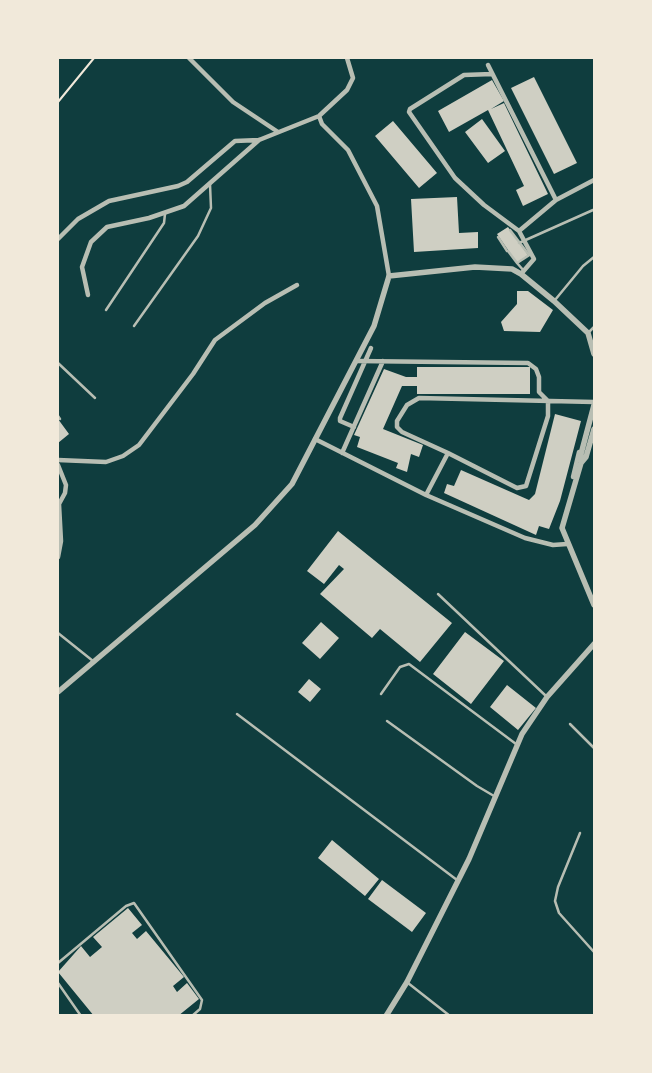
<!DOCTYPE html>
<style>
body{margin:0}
#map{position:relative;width:652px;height:1073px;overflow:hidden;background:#0f3d3e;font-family:Raleway,sans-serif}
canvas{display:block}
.frame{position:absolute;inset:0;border:59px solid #f1e9da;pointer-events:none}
</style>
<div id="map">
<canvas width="652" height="1073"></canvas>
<div class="frame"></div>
</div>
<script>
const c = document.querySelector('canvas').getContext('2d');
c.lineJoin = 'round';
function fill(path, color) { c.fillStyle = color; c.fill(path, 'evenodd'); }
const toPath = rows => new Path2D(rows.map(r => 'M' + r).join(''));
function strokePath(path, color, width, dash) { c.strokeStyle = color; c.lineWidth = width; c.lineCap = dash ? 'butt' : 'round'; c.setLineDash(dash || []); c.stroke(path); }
fill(toPath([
 [534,77,577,163,554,174,511,88],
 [492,80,504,101,491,109,504,103,548,194,523,206,516,190,524,186,488,110,449,132,438,111],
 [482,119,505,151,488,163,465,132],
 [393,121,437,173,419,188,375,136],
 [457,197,459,233,478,232,478,248,414,252,411,199],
 [508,227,528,255,517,263,497,234],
 [517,291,528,291,553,310,540,332,504,331,501,322,517,304],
 [417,367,530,367,530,394,417,394,417,386,402,386,383,429,423,445,419,457,411,454,407,472,396,468,398,463,357,447,360,437,354,435,384,369,406,377,417,377],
 [555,414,581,421,560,501,549,529,539,526,536,535,444,493,447,484,454,486,461,470,529,500,535,494],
 [58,419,69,434,58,443],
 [338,531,452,623,420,662,380,629,372,638,320,594,344,569,339,565,324,584,307,571],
 [321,622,339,638,320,659,302,643],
 [465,632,504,661,471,704,433,674],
 [309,679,321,689,310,702,298,692],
 [507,685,536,708,518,730,490,707],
 [332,840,379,879,365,896,318,858],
 [382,880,426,913,412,932,368,899],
 [128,908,142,925,132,933,137,939,146,931,184,977,173,986,177,992,187,983,199,999,178,1016,94,1016,58,972,81,946,90,957,102,947,93,937]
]), '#cfcfc3');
strokePath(toPath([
 [58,102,94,58]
]), '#f1e9da', 2);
strokePath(toPath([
 [510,230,529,255],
 [498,237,507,251],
 [519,243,593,210],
 [508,251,517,263,531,254],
 [517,263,524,271],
 [555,300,583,266,594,257],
 [106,310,164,223,165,214],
 [134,326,198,236,211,208,210,184],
 [589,332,594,327],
 [58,363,95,398],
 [58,416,60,419],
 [438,594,546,696],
 [58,633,93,661],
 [381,694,400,667,409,664,516,744],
 [237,714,457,880],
 [387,721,477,786,494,796],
 [570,724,594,748],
 [580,833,558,887,555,901,559,913,594,952],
 [58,963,126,906,134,903,202,1000,200,1009,192,1016],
 [58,983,81,1016],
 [408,983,450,1016]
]), '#b8beb3', 2.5);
strokePath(toPath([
 [189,58,233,102,278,132],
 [488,65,556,200],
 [492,74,464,75,410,109,409,112,455,178,484,205,519,231],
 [319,116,322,124,348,150,377,206,389,276],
 [58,239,78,219,109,201,178,186,187,182,235,141,259,140,319,116,347,90,353,78,347,58],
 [521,274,534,259,519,231,556,200,594,180],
 [88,295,82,267,91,242,107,227,149,218,184,206,259,140],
 [357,361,528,363,536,369,539,377,539,392,548,401,548,416,526,486,517,488,448,453,426,495],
 [354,427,340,421,340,418,371,348],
 [315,439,426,495,525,538,553,545,567,544],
 [342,453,383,361],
 [448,453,402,432,397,427,397,421,407,405,419,398,594,402],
 [58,460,106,462,123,456,139,445,193,374,215,340,265,303,297,285],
 [58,465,66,485,65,493,59,504,61,541,58,557],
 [573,477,579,452]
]), '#b8beb3', 4.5);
strokePath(toPath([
 [594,405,581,454,581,463,562,528,594,605],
 [581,463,586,457,594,429],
 [58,692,255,525,292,484,374,326,389,276,475,267,512,269,521,274,554,301,588,333,594,354],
 [386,1016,407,982,469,859,522,734,547,697,594,644]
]), '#b8beb3', 5.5);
</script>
